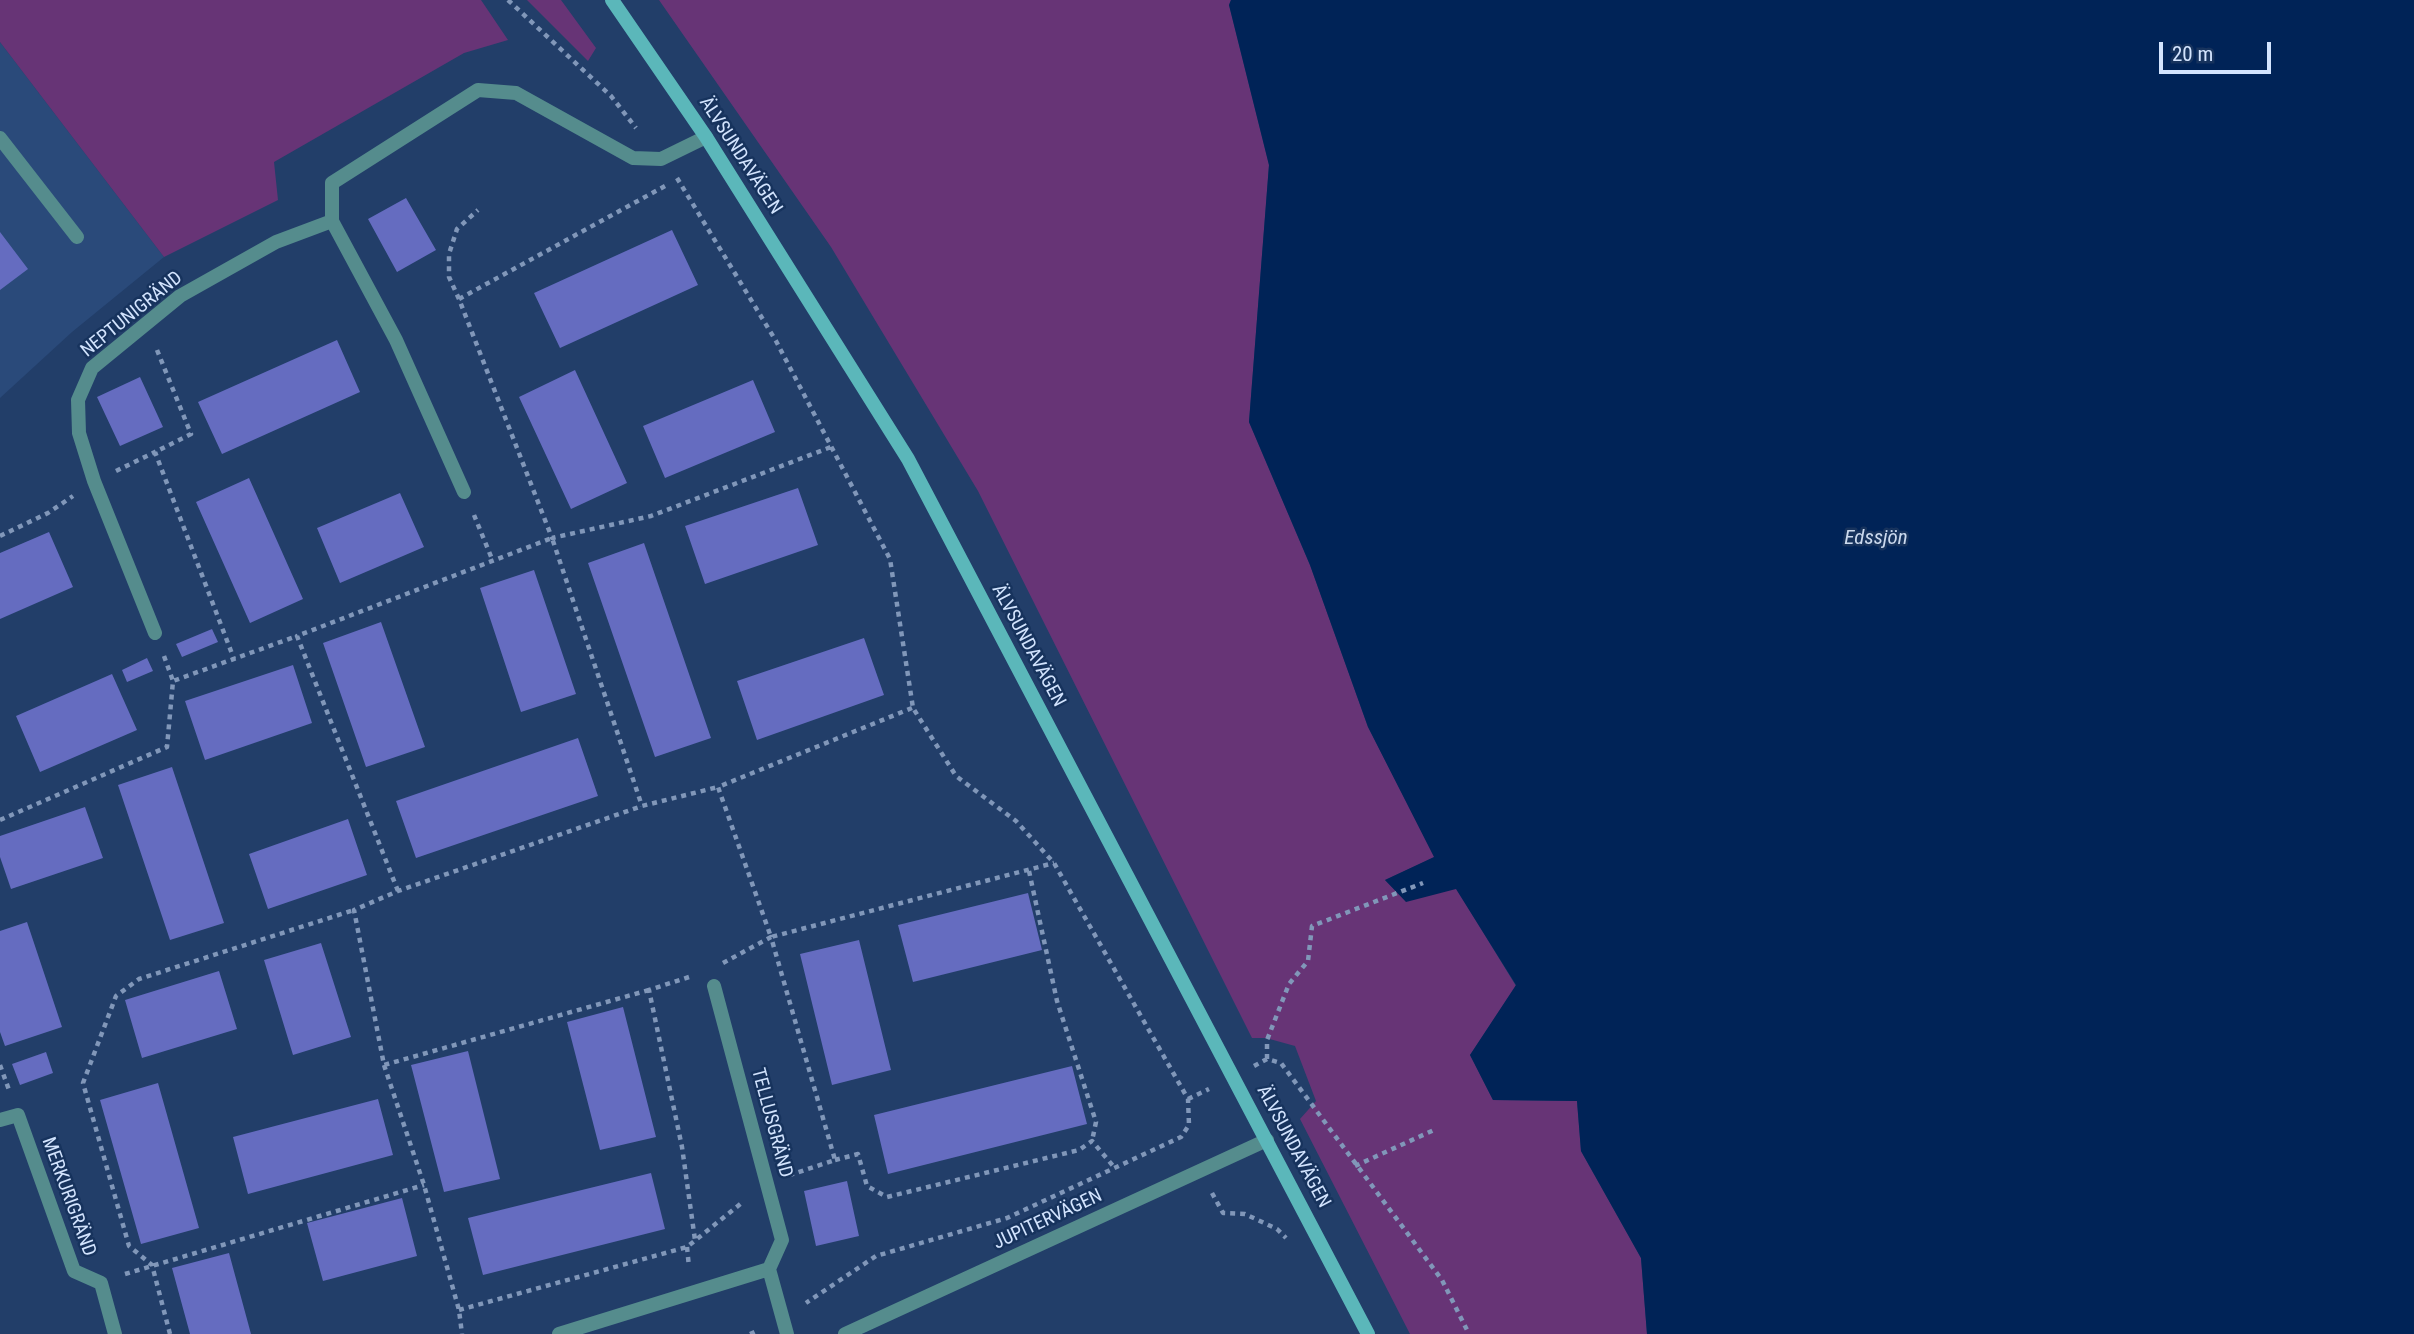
<!DOCTYPE html>
<meta charset="utf-8">
<style>
body{margin:0}
#map{position:relative;width:2414px;height:1334px;overflow:hidden;background:#223e69;font-family:"Roboto Condensed",sans-serif}
canvas{display:block}
.scale{position:absolute;left:2159px;top:42px;width:112px;height:32px;box-sizing:border-box;border:4px solid #d3e4fe;border-top:0;padding-left:9px;font-size:21px;line-height:24px;white-space:nowrap;color:#d3e4fe;-webkit-text-stroke:5px #17335d;paint-order:stroke}
</style>
<div id="map">
<canvas width="2414" height="1334"></canvas>
<div class="scale">20 m</div>
</div>
<script>
const c = document.querySelector('canvas').getContext('2d');
c.lineJoin = 'round';
function fill(path, color) { c.fillStyle = color; c.fill(path, 'evenodd'); }
const toPath = rows => new Path2D(rows.map(r => 'M' + r).join(''));
function strokePath(path, color, width, dash) { c.strokeStyle = color; c.lineWidth = width; c.lineCap = dash ? 'butt' : 'round'; c.setLineDash(dash || []); c.stroke(path); }
function drawText(font, color, halo, rows, align = 'center') {
  c.font = font + ' "Roboto Condensed",sans-serif'; c.lineWidth = 5; c.setLineDash([]); c.textBaseline = 'middle'; c.strokeStyle = halo; c.fillStyle = color; for (const [text, x, y, turn = 0] of rows) {
    c.save(); c.translate(x, y); c.rotate((+turn || 0) * Math.PI / 180); c.textAlign = isNaN(turn) ? turn : align; if (halo) c.strokeText(text, 0, 0); c.fillText(text, 0, 0); c.restore();
  }
}
fill(toPath([
 [0,42,164,257,72,332,0,398]
]), '#2a4a7a');
fill(toPath([
 [0,0,481,0,508,40,464,53,274,162,278,200,164,257,0,42],
 [527,0,561,0,596,48,588,61],
 [659,0,1231,0,1229,5,1269,165,1249,422,1310,565,1368,727,1435,857,1385,880,1406,901,1456,888,1516,986,1470,1055,1493,1100,1577,1101,1581,1151,1641,1258,1647,1334,1410,1334,1300,1119,1316,1101,1295,1046,1266,1038,1252,1038,978,491,831,247]
]), '#673476');
fill(toPath([
 [1231,0,2414,0,2414,1334,1647,1334,1641,1258,1581,1151,1577,1101,1493,1100,1470,1055,1516,985,1456,889,1406,902,1385,880,1434,857,1368,727,1310,565,1249,422,1269,165,1229,5]
]), '#002357');
fill(toPath([
 [406,198,436,250,397,272,368,219],
 [672,230,698,285,560,348,534,293],
 [0,232,28,269,0,290],
 [337,340,360,392,222,454,198,402],
 [575,370,627,483,571,509,519,397],
 [140,377,163,427,120,446,97,397],
 [753,380,775,432,665,478,643,426],
 [249,478,303,599,250,623,196,502],
 [798,488,818,545,705,584,685,526],
 [400,493,424,547,340,583,317,528],
 [49,532,73,587,0,619,0,553],
 [644,543,711,738,655,757,588,563],
 [534,570,576,694,521,712,480,588],
 [381,622,425,747,366,767,323,643],
 [212,629,218,642,182,657,176,644],
 [864,638,884,695,757,740,737,681],
 [147,658,153,671,127,682,122,670],
 [293,665,312,723,205,760,185,701],
 [112,674,137,730,40,772,16,716],
 [578,738,598,796,416,858,396,801],
 [172,767,224,923,170,940,118,785],
 [85,807,103,858,11,889,0,857,0,836],
 [348,819,367,875,268,909,249,854],
 [1028,893,1042,950,913,982,898,925],
 [27,922,62,1027,5,1046,0,1032,0,931],
 [859,940,891,1070,832,1085,800,954],
 [321,943,351,1037,293,1055,264,960],
 [219,971,237,1029,142,1058,125,1000],
 [623,1007,656,1137,600,1150,567,1022],
 [468,1051,500,1179,444,1192,411,1065],
 [46,1052,53,1073,20,1085,12,1064],
 [1072,1066,1087,1124,888,1174,874,1115],
 [158,1083,199,1228,141,1244,100,1100],
 [378,1099,393,1155,248,1194,233,1137],
 [651,1173,665,1229,483,1275,468,1218],
 [847,1181,859,1236,816,1246,804,1191],
 [402,1198,417,1256,323,1281,307,1223],
 [229,1253,251,1334,190,1334,172,1268]
]), '#656cc0');
strokePath(toPath([
 [508,0,611,96,636,128],
 [677,178,776,341,890,559,913,708,956,776,1016,821,1054,863,1188,1099,1189,1125,1181,1137,1007,1218,876,1256,806,1303],
 [665,186,459,299,552,538,651,516,831,447],
 [459,299,449,277,449,254,457,229,478,210],
 [157,350,191,434,155,452,234,659],
 [116,471,155,452],
 [474,515,492,559],
 [0,536,48,513,73,496],
 [164,656,173,681],
 [912,708,718,787,771,937,1054,863],
 [0,820,167,747,173,681,297,636],
 [1029,871,1057,1001,1096,1122,1092,1141],
 [398,891,297,636,552,538,642,806],
 [723,963,771,937,835,1160,790,1175],
 [689,977,649,990,682,1147,695,1240],
 [649,990,384,1065,354,910,398,891,642,806,718,787],
 [1267,1059,1267,1040,1289,984,1308,961,1312,926,1423,883],
 [0,1065,9,1090],
 [384,1065,424,1185,459,1310,462,1334],
 [1254,1066,1267,1059,1281,1063,1442,1280,1469,1334],
 [1188,1099,1209,1089],
 [835,1160,858,1154,867,1186,887,1197,1079,1150,1092,1141,1114,1167],
 [1355,1166,1434,1130],
 [1212,1193,1223,1213,1245,1214,1277,1229,1286,1238],
 [687,1247,689,1267],
 [125,1274,424,1185],
 [459,1310,687,1247,744,1201],
 [170,1334,152,1265,129,1246,83,1083,116,996,139,979,354,910],
 [750,1334,759,1330]
]), '#8197b9', 4.5, [5, 5]);
strokePath(toPath([
 [0,138,77,237]
]), '#558c8d', 14);
strokePath(toPath([
 [332,221,396,340,464,492],
 [155,633,94,481,79,433,78,400,92,368,180,296,276,242,332,221,332,183,478,90,516,93,633,158,661,159,706,137],
 [714,986,782,1240,769,1269,787,1334],
 [0,1120,18,1115,74,1271,101,1283,115,1334],
 [559,1334,769,1269],
 [845,1334,1267,1140]
]), '#558c8d', 14);
strokePath(toPath([
 [612,0,706,137,908,459,1368,1334]
]), '#5bb7ba', 14);
drawText('19px', '#d3e4fe', '#17335d', [
 ["ÄLVSUNDAVÄGEN",740,156,57],
 ["NEPTUNIGRÄND",132,315,-39],
 ["ÄLVSUNDAVÄGEN",1028,646,62],
 ["TELLUSGRÄND",771,1123,75],
 ["ÄLVSUNDAVÄGEN",1293,1147,62],
 ["MERKURIGRÄND",68,1197,70],
 ["JUPITERVÄGEN",1048,1220,-25]
]);
drawText('italic 21px', '#ccdaee', '#17335d', [
 ["Edssjön",1876,539]
]);
</script>
